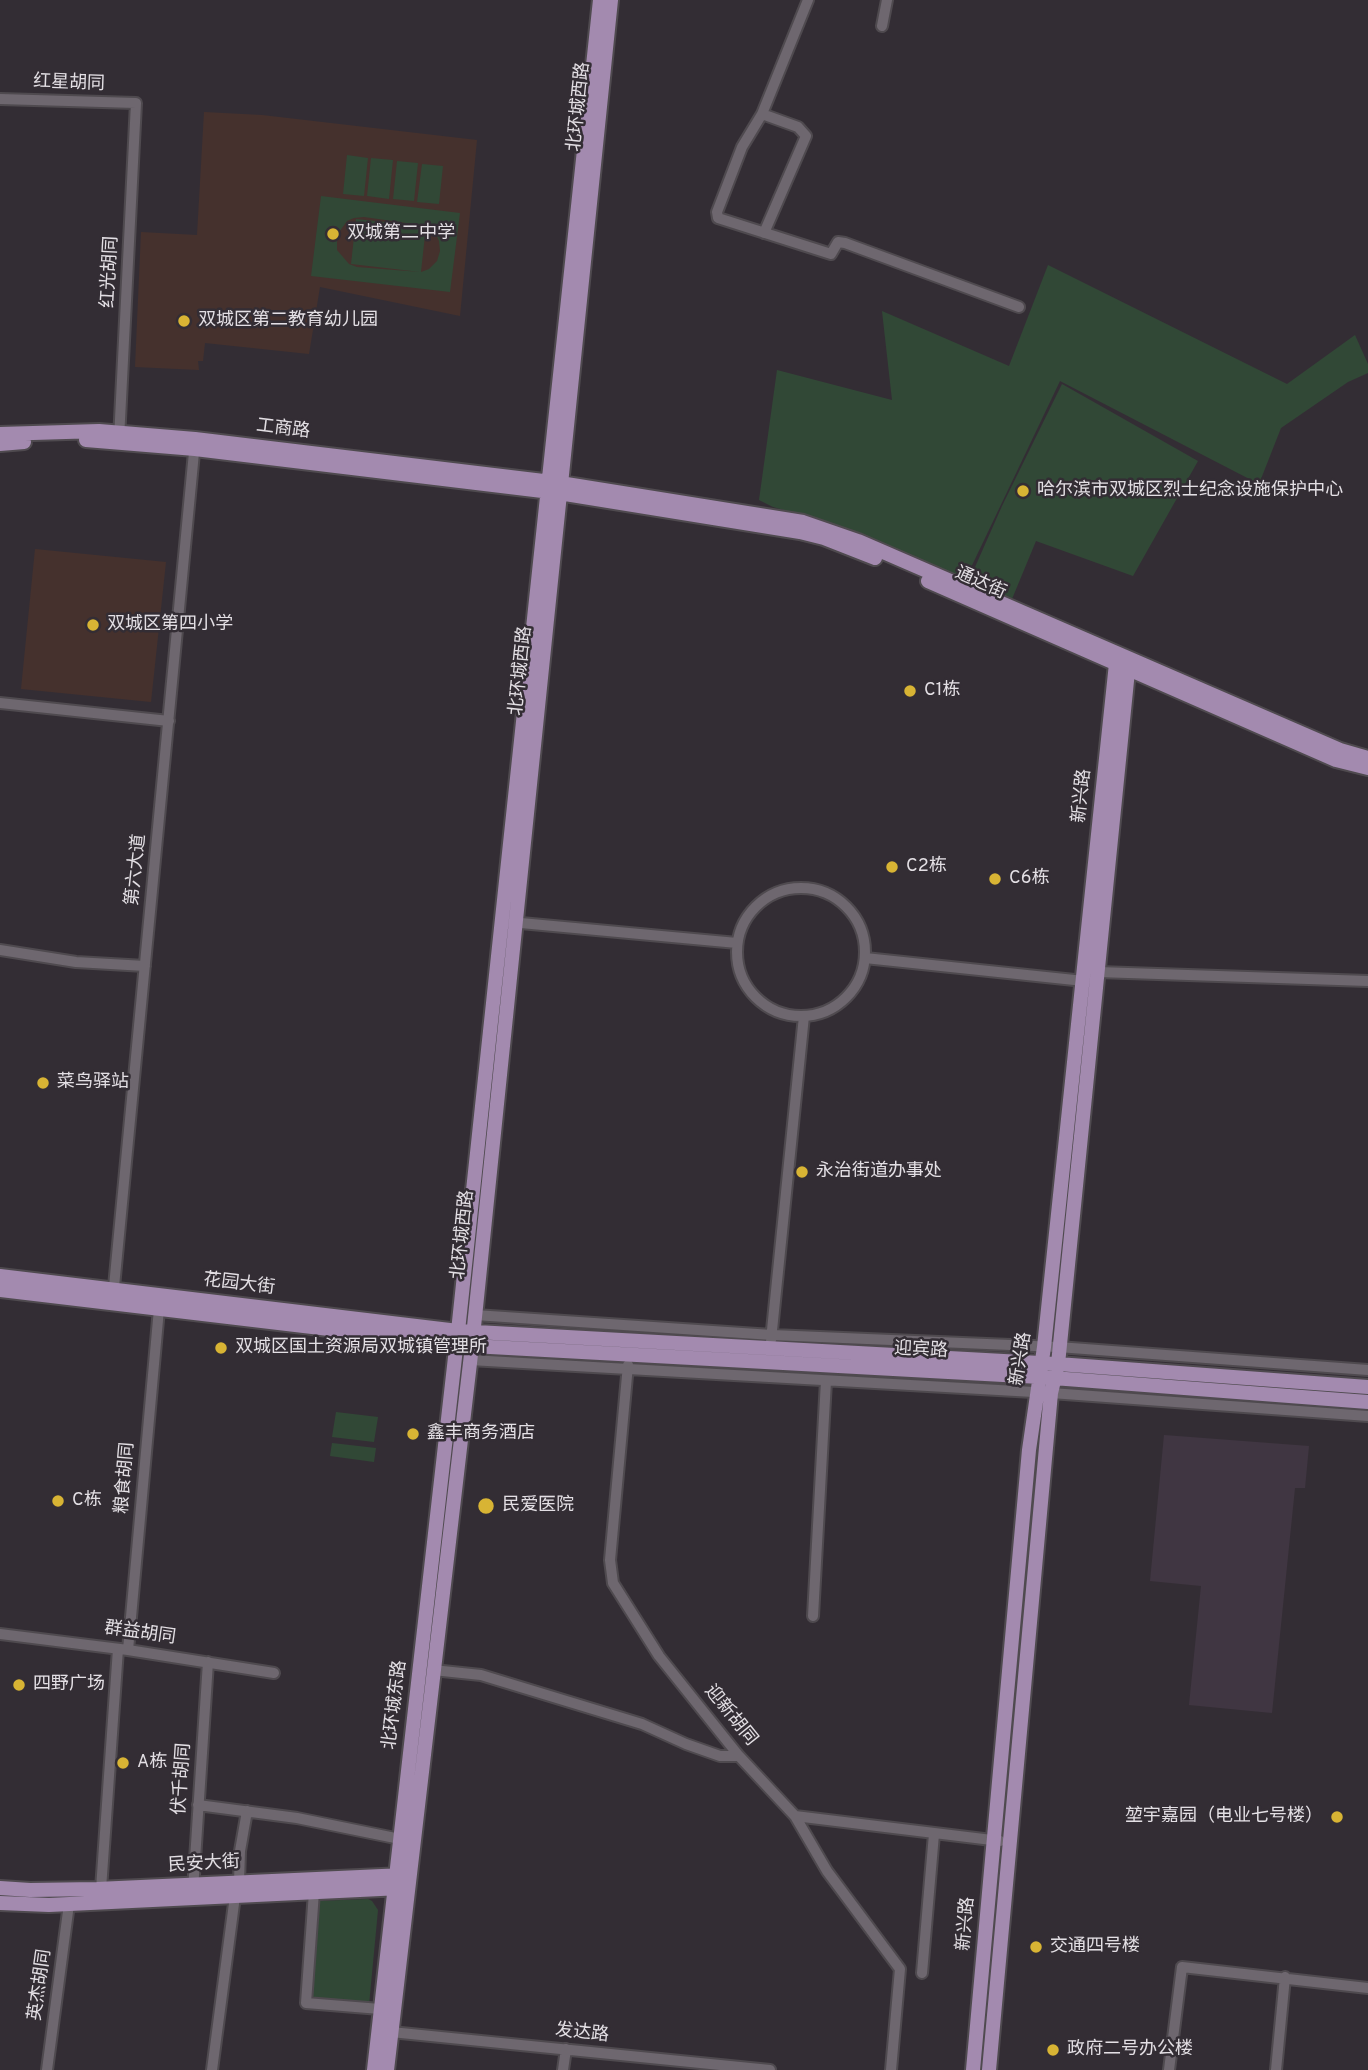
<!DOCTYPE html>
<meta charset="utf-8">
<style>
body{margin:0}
canvas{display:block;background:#332d34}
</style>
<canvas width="1368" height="2070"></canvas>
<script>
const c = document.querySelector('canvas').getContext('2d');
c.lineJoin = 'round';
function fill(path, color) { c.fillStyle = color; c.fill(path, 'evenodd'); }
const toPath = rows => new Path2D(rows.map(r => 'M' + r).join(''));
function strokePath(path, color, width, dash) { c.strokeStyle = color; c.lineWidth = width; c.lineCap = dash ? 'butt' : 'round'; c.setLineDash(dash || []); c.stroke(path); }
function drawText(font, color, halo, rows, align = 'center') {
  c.font = font + ' Overpass,"Noto Sans SC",sans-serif'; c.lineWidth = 5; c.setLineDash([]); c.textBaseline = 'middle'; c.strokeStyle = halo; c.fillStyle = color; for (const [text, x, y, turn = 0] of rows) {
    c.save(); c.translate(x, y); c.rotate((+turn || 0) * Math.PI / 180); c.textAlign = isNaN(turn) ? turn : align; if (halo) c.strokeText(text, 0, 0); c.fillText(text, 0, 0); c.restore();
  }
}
fill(toPath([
 [1164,1435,1309,1446,1305,1488,1295,1488,1272,1713,1189,1705,1201,1586,1150,1581]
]), '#403642');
fill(toPath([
 [204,112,262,115,477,140,460,316,320,287,309,354,205,343,203,361,198,361,199,370,135,367,141,232,197,235],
 [35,549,166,562,151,702,21,689]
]), '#45312d');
fill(toPath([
 [347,155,368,158,364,196,343,194],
 [371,158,393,160,389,199,367,196],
 [397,161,418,163,414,201,393,199],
 [422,164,443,166,439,204,417,202],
 [321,196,460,213,450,292,311,276],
 [364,217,427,226,435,232,439,241,440,251,437,261,429,269,421,272,426,226,356,219,351,264,420,272,357,267,349,264,337,250,337,235,347,221,354,218],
 [1048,265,1287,384,1355,335,1368,364,1368,373,1348,382,1281,428,1259,484,1060,381,965,580,829,523,773,507,759,500,777,370,892,400,882,311,1009,366],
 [1062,384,1198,461,1133,576,1036,541,1012,599,968,583,1002,506],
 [336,1412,378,1417,374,1442,332,1437],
 [332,1443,376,1448,374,1462,330,1456],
 [368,1899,372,1901,378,1910,369,2005,309,2000,317,1901]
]), '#314836');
const minor = toPath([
 [808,0,762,114,742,147,717,212,718,218,831,254,838,242,845,243,1019,307],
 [882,26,887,0],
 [0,99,136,103,119,439],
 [762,114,798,127,806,136,764,233],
 [0,703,169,721],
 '737 952a64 64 0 1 1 128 0a64 64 0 1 1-128 0Z',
 [510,922,737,943],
 [0,950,76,962,145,966],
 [865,958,1084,981,1098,972,1368,981],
 [113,1297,195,442],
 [475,1315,772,1335,1058,1347,1368,1370],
 [771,1340,804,1016],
 [470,1360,1051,1393,1368,1416],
 [628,1365,610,1560,613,1583,659,1656,739,1756,795,1816,827,1871,900,1969,891,2070],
 [813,1616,826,1381],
 [0,1634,128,1650,274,1673],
 [128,1650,159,1309],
 [433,1670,481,1675,642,1724,686,1744,720,1756,739,1756],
 [198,1805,297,1818,400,1839],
 [795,1816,1000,1841],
 [239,1882,240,1851,247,1811],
 [101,1889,118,1649],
 [193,1890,208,1662],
 [314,1892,306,2003,380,2009],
 [922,1973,934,1834],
 [391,2032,770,2070],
 [47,2070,69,1904],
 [212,2070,235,1896],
 [563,2070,566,2049],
 [1169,2070,1182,1967,1368,1988],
 [1276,2070,1285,1977]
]);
const major = toPath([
 [0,434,99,431,195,439,560,483,803,522,858,541,1340,750,1368,758],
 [86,440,195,449,559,493,800,532,824,538,875,558],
 [0,444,24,442],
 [928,581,1336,760,1368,768],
 [0,1276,458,1331,1058,1364,1368,1387],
 [0,1290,472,1346,1040,1377,1368,1402],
 [0,1888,30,1890,97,1889,404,1875],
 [0,1903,49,1905,401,1888],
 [374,2070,458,1331,600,0],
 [387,2070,472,1346,611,0],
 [973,2070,1029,1450,1044,1347,1117,654],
 [989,2070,1051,1393,1058,1364,1129,661]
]);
strokePath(minor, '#4f4a4f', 14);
strokePath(major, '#4f4a4f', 18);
strokePath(minor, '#6e676f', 10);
strokePath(major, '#a38aaf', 14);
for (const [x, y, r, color] of [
 [333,234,7,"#d8b434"],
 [184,321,7,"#d8b434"],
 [1023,491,7,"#d8b434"],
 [93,625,7,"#d8b434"],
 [910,691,7,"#d8b434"],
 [892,867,7,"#d8b434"],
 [995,879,7,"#d8b434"],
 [43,1083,7,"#d8b434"],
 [802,1172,7,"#d8b434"],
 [221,1348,7,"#d8b434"],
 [413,1434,7,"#d8b434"],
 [58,1501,7,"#d8b434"],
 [486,1506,9,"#d8b434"],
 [19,1685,7,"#d8b434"],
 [123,1763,7,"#d8b434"],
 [1337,1817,7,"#d8b434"],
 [1036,1947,7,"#d8b434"],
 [1053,2050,7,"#d8b434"]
]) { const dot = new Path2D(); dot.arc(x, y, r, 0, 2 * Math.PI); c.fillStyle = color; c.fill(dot); strokePath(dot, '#332d34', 2.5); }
drawText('18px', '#e3dfe4', '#332d34', [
 ["红星胡同",69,84,2],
 ["北环城西路",580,107,-84],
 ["红光胡同",111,272,-87],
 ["工商路",283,430,7],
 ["通达街",980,584,24],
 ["北环城西路",522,671,-84],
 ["新兴路",1083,796,-84],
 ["第六大道",137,870,-84],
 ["北环城西路",464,1235,-84],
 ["花园大街",239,1285,7],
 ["迎宾路",921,1351,3],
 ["新兴路",1022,1359,-81],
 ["粮食胡同",126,1478,-85],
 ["群益胡同",140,1634,8],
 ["北环城东路",396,1705,-83],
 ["迎新胡同",730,1716,51],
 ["伏千胡同",183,1779,-86],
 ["民安大街",204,1865,-3],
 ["新兴路",967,1924,-85],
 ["英杰胡同",41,1985,-82],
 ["发达路",582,2034,6]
]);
drawText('18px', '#e3dfe4', '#332d34', [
 ["双城第二中学",347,234],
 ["双城区第二教育幼儿园",198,321],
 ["哈尔滨市双城区烈士纪念设施保护中心",1037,491],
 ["双城区第四小学",107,625],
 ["C1栋",924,691],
 ["C2栋",906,867],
 ["C6栋",1009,879],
 ["菜鸟驿站",57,1083],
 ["永治街道办事处",816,1172],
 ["双城区国土资源局双城镇管理所",235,1348],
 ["鑫丰商务酒店",427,1434],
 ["C栋",72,1501],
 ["民爱医院",502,1506],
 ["四野广场",33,1685],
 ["A栋",137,1763],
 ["堃宇嘉园（电业七号楼）",1323,1817,"right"],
 ["交通四号楼",1050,1947],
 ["政府二号办公楼",1067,2050]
], 'left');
</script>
